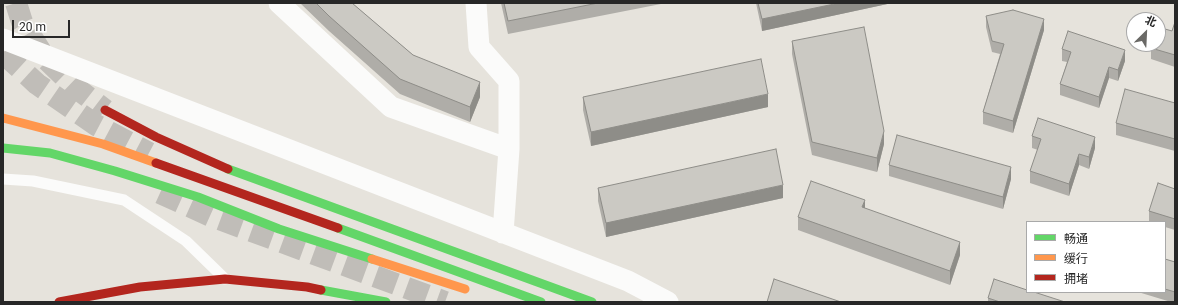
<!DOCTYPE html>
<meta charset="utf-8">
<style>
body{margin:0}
#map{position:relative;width:1178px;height:305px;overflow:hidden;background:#e6e3dc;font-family:Roboto,"Noto Sans SC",sans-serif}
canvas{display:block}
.frame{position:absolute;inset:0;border:4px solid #272727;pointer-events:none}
.legend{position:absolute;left:1026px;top:221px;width:140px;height:72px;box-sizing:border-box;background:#fff;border:1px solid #a9a9a9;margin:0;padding:5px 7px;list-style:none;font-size:12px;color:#272727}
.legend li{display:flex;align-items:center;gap:8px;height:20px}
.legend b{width:20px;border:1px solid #a9a9a9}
.north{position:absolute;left:1126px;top:12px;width:40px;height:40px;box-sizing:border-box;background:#fff;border:1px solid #a9a9a9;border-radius:50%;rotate:24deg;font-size:11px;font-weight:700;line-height:16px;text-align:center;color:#272727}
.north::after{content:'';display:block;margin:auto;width:14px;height:18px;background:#6a6966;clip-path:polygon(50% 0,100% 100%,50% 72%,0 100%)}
.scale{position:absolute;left:12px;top:20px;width:58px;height:18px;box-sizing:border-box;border:2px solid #272727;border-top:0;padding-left:5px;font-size:12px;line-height:14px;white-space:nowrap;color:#272727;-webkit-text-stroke:3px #fff;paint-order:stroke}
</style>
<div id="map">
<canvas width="1178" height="305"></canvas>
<div class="frame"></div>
<ul class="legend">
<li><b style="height:5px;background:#63d668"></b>畅通</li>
<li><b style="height:5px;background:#ff974d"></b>缓行</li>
<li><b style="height:5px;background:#b3261e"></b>拥堵</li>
</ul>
<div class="north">北</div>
<div class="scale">20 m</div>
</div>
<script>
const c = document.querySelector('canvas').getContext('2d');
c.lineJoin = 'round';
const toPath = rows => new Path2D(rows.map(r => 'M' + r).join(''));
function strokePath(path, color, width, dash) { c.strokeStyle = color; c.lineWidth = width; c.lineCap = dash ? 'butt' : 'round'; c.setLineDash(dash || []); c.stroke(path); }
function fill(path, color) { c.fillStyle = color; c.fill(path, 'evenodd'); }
strokePath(toPath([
 [16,3,22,22,45,58,75,87,105,110],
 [3,53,37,84,96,125,149,153],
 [160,193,211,216,445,302]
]), '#c0bdb8', 22, [22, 11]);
strokePath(toPath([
 [3,179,33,181,124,200,186,241,225,279]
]), '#fbfbfa', 11);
strokePath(toPath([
 [279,3,391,107,509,149,503,233],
 [476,3,479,47,509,81,509,149],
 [3,39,628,281,668,302]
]), '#fbfbfa', 21);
strokePath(toPath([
 [3,148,50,153,115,171,198,197,279,229,372,259],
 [228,169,592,302],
 [338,228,541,302],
 [321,290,386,302]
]), '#63d668', 9);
strokePath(toPath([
 [3,118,103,144,156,163],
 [372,259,465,289]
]), '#ff974d', 9);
strokePath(toPath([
 [105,110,156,137,228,169],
 [156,163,338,228],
 [59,302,140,287,225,279,307,287,321,290]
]), '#b3261e', 9);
fill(toPath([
 [300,3,352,3,413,55,480,97,470,122,400,94,329,31],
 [501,3,666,3,508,34],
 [756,3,892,3,762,31],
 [986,16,1044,30,1013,133,983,124,983,112,1000,54,992,52,986,27],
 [1175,22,1175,67,1151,59,1151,48,1172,31],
 [792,41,884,144,877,172,812,155,792,54],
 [1062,49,1125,61,1118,81,1109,78,1099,108,1060,95,1060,84,1067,62,1062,61],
 [583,97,768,107,591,146,583,110],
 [1175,103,1175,151,1116,135,1116,123],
 [1032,136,1095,148,1089,169,1079,165,1069,196,1030,183,1030,171,1038,150,1032,148],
 [889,165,1011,179,1003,209,889,176],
 [598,188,783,198,606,237,598,201],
 [1175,189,1175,230,1165,227,1165,222,1149,222,1149,211],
 [865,208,960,255,950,285,798,230,798,217],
 [1165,259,1175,262,1175,302,1171,302,1138,292,1165,292],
 [988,298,1065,302,988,302]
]), '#afada8');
fill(toPath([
 [839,3,892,3,762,31,762,19],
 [1044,19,1044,30,1013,133,1013,121],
 [1125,50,1125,61,1118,81,1118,70],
 [1109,67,1109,78,1099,108,1099,97],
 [480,82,480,97,470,122,470,107],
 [768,94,768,107,591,146,591,132],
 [884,131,884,144,877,172,877,158],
 [1095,137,1095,148,1089,169,1089,157],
 [1079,154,1079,165,1069,196,1069,184],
 [1011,167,1011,179,1003,209,1003,197],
 [783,185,783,198,606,237,606,223],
 [865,200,865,214,862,207],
 [960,242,960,255,950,285,950,271]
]), '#8e8d88');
const building = toPath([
 [316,3,352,3,413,55,480,82,470,107,400,79,329,16,316,3],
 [504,3,598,3,508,21,504,3],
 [758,3,839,3,762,19,758,3],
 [1013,10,1044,19,1013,121,983,112,1004,44,992,41,986,16,1013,10],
 [1175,22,1175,55,1151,48,1152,44,1158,44,1158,27,1172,31,1175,22],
 [864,27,884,131,877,158,812,142,792,41,864,27],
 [1068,31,1125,50,1118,70,1109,67,1099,97,1060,84,1071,52,1062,49,1068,31],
 [761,59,768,94,591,132,583,97,761,59],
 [1125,89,1175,103,1175,139,1116,123,1125,89],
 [1038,118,1095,137,1089,157,1079,154,1069,184,1030,171,1041,139,1032,136,1038,118],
 [897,135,1011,167,1003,197,889,165,897,135],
 [776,149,783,185,606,223,598,188,776,149],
 [811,181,865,200,862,207,960,242,950,271,798,217,811,181],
 [1158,183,1175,189,1175,219,1149,211,1158,183],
 [1165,259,1175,262,1175,292,1165,289,1165,259],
 [774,279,841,302,767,302,774,279],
 [994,279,1027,290,1027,292,1034,292,1065,302,1000,302,988,298,994,279]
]);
fill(building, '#cbc9c3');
strokePath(building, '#8e8d88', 1);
</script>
